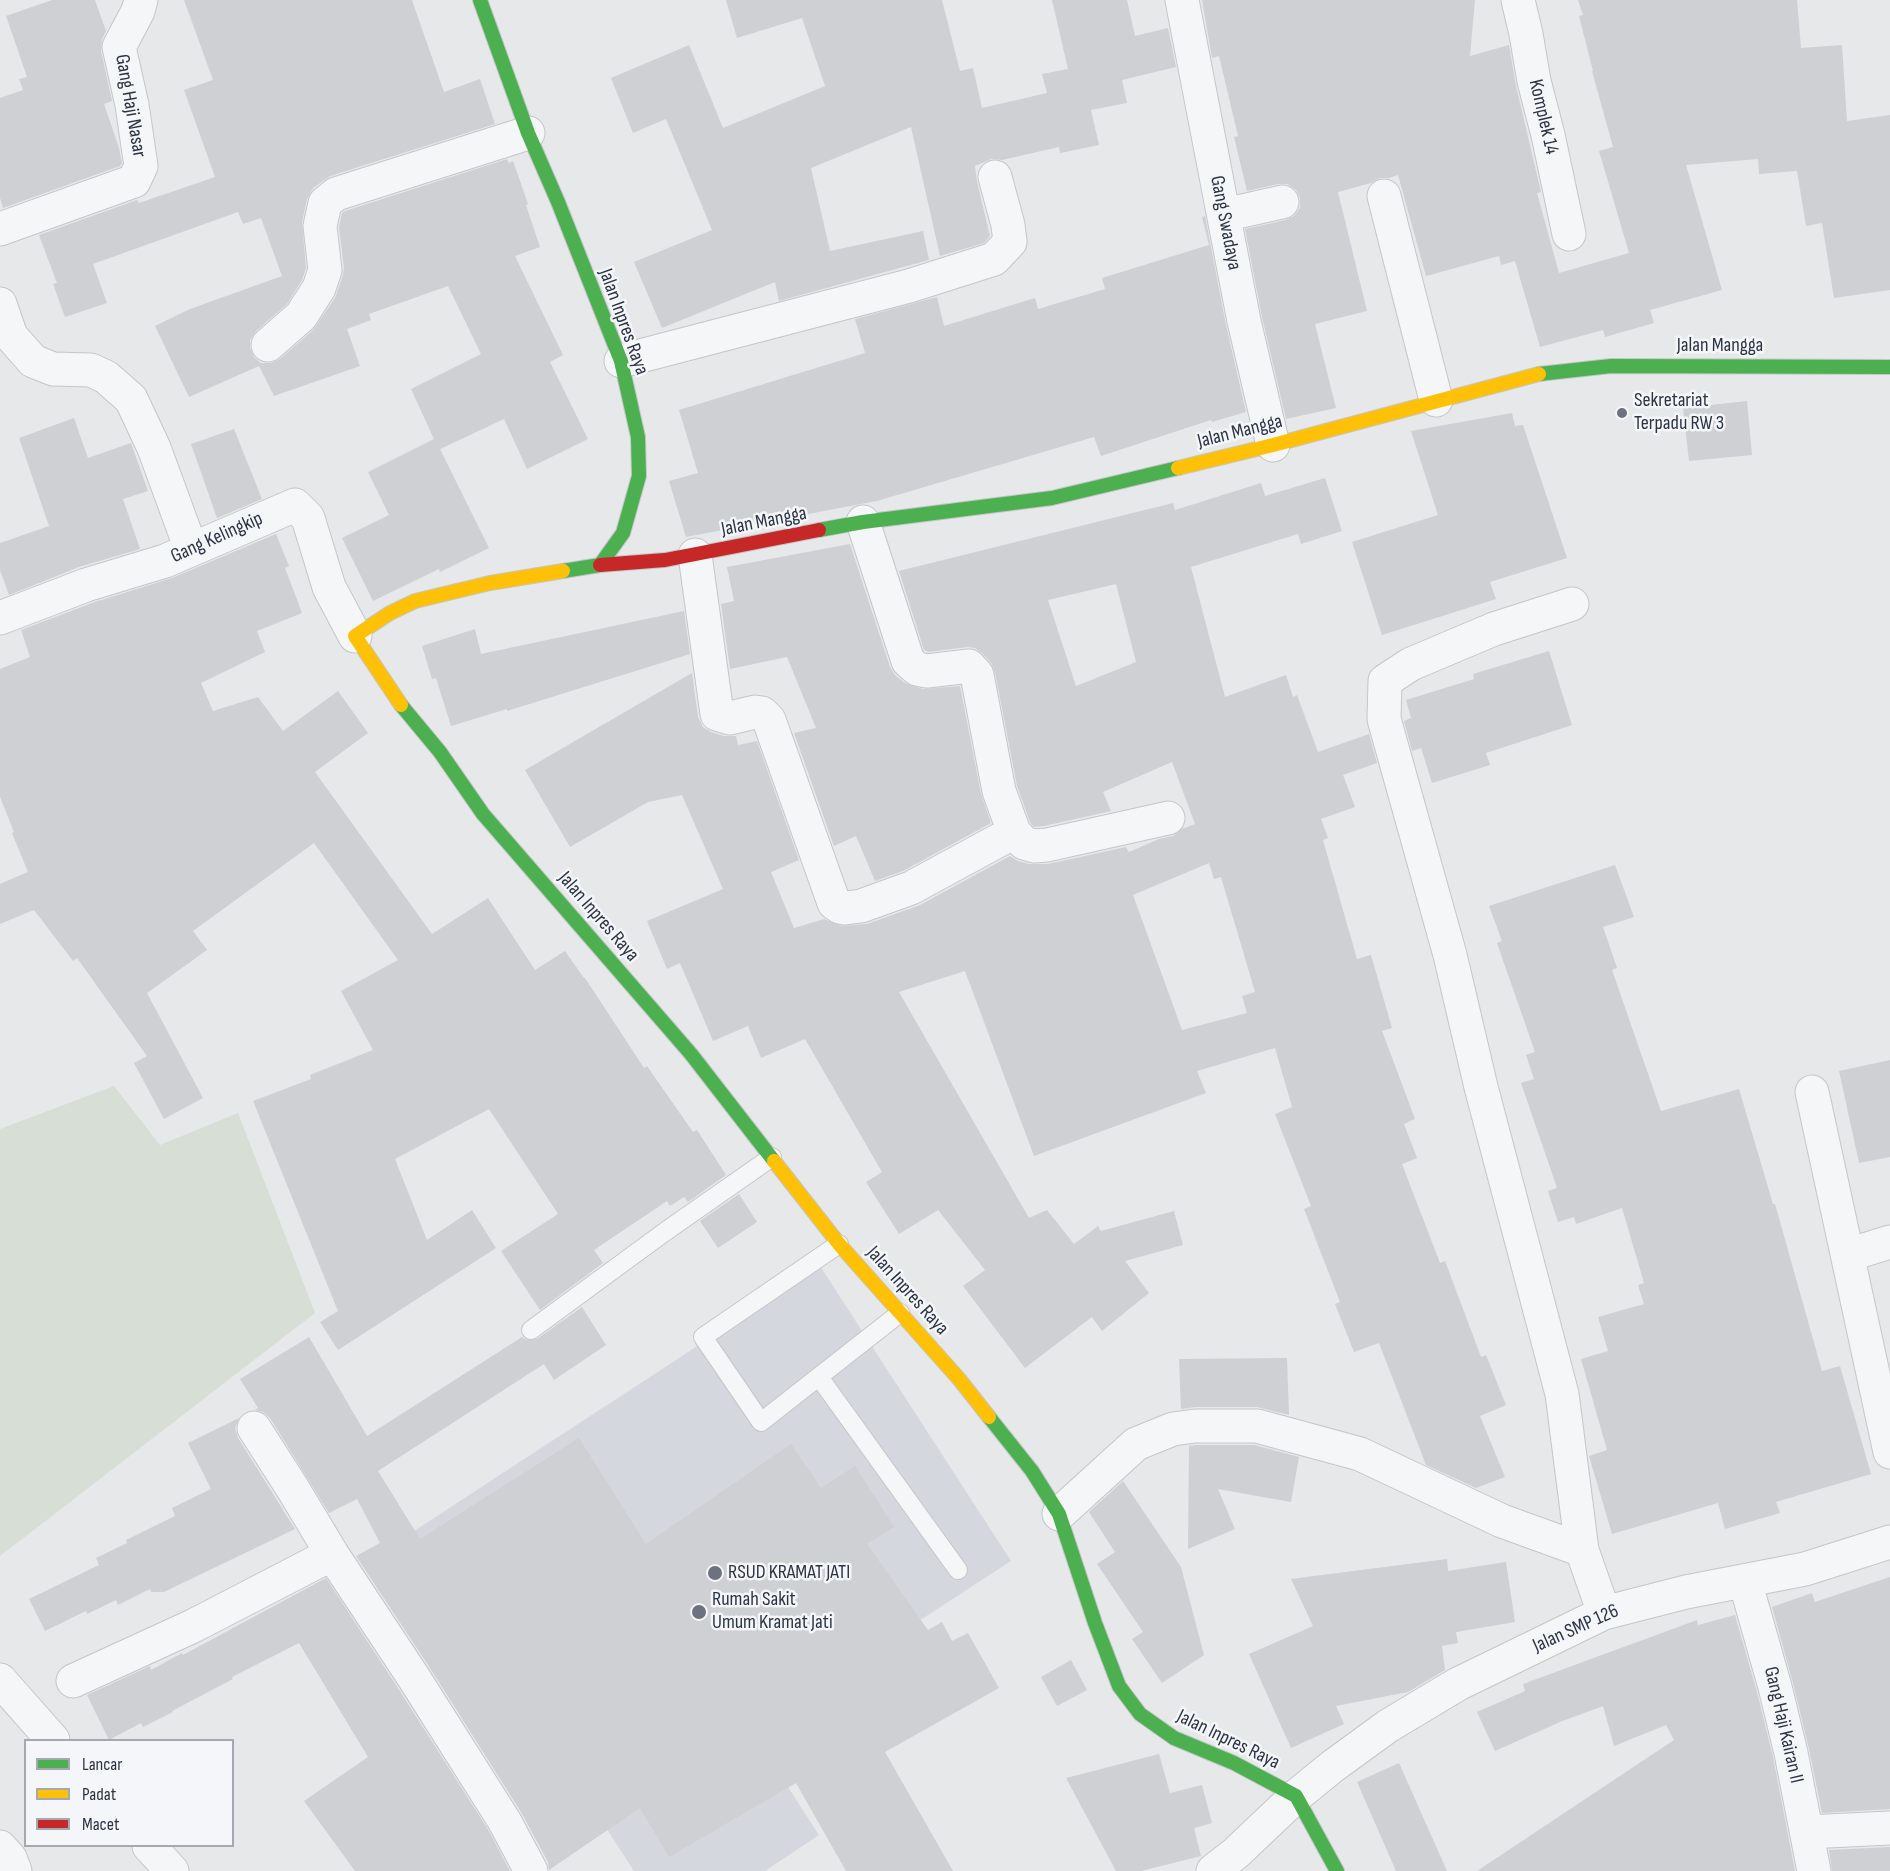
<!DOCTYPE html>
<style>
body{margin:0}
#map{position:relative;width:1890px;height:1871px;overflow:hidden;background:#e6e8ea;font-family:"Sofia Sans Condensed",sans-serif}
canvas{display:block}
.legend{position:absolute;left:24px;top:1739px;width:210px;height:108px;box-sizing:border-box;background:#f4f6f9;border:2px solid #a4a8b1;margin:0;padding:8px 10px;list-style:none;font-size:18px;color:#2b3445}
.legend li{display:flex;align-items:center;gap:12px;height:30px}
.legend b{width:30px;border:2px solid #a4a8b1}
</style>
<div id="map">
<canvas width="1890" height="1871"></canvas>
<ul class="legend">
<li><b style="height:8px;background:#4caf50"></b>Lancar</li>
<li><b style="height:8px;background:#ffc107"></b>Padat</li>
<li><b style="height:8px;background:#c62828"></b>Macet</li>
</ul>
</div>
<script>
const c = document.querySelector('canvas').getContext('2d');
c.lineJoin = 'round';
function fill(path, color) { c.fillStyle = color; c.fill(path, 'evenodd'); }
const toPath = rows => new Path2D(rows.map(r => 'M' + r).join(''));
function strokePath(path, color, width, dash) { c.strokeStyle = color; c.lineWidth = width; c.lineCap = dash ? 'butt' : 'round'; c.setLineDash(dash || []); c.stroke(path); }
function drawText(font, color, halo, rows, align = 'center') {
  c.font = font + ' "Sofia Sans Condensed",sans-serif'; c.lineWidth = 5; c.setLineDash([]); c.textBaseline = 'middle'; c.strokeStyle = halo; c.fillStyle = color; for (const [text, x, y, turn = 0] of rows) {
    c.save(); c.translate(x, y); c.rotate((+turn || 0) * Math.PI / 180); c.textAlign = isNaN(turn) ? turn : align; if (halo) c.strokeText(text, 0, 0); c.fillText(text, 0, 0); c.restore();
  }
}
fill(toPath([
 [820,1266,1011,1561,751,1730,819,1835,765,1871,634,1871,414,1531]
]), '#d4d7dd');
fill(toPath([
 [114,1086,160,1145,238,1113,315,1313,0,1556,0,1129]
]), '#d6ded6');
fill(toPath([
 [52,0,95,0,106,31,102,39,101,51,112,101,104,104,119,148,122,163,120,166,3,208,0,198,0,98,23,90,19,79,27,77,6,16],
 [184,0,412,0,444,92,480,79,495,124,330,176,313,188,307,199,302,222,306,268,302,280,287,304,256,331,250,340,250,348,254,357,261,363,271,363,280,359,313,330,335,298,343,275,344,268,339,227,342,213,345,211,507,159,509,163,513,161,528,204,526,205,540,247,515,256,563,355,550,362,588,439,527,469,504,419,440,449,489,548,440,572,439,569,373,601,342,538,389,515,368,472,434,439,411,389,481,354,448,286,369,314,371,320,347,329,360,366,274,396,259,366,189,397,155,326,190,309,282,276,261,218,243,224,238,212,93,264,107,303,65,317,53,284,57,283,39,235,137,200,139,203,215,177,184,90,213,80],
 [726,0,942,0,960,71,973,68,982,108,1047,93,1042,74,1068,69,1052,0,1127,0,1135,36,1168,28,1176,67,1122,80,1127,103,1091,110,1099,145,1060,153,1059,147,1002,160,991,159,975,166,977,182,990,236,984,243,940,256,911,127,811,168,830,251,923,231,929,260,779,301,775,282,662,328,634,262,712,230,666,119,633,133,611,78,689,45,723,128,825,86,802,18,737,38],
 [1202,0,1475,0,1470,56,1509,45,1516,86,1541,192,1537,193,1559,273,1629,253,1599,151,1613,147,1592,71,1593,71,1579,16,1583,15,1578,0,1797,0,1801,48,1842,45,1847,121,1890,115,1890,290,1834,298,1822,223,1806,226,1797,171,1759,174,1758,159,1686,165,1722,290,1650,310,1654,323,1605,337,1603,330,1540,347,1515,261,1501,265,1499,256,1426,276,1398,175,1389,178,1380,178,1371,183,1338,192,1367,311,1315,324,1336,408,1286,419,1262,317,1245,229,1286,220,1294,216,1300,208,1300,198,1296,190,1287,184,1278,184,1247,191,1234,137,1238,136,1219,56,1212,58],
 [1205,216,1226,325,1246,412,1212,422,1211,420,1101,456,1094,437,877,501,686,537,669,481,698,473,679,410,865,353,855,319,937,297,944,326,1035,298,1038,309,1105,289,1102,278,1209,245,1202,217],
 [1747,401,1752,455,1689,461,1683,408],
 [1512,413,1515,426,1523,425,1567,558,1490,582,1496,599,1382,635,1352,542,1438,515,1411,431],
 [74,418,88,458,131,443,148,491,123,499,140,549,79,567,9,595,0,570,0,543,49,526,19,438],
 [234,429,262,499,217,518,191,444],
 [1325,478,1342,531,1301,544,1298,534,1191,567,1225,697,1286,675,1293,697,1297,695,1318,752,1369,734,1377,763,1343,775,1355,807,1321,819,1328,838,1323,840,1357,959,1371,955,1392,1028,1382,1031,1415,1119,1404,1124,1417,1158,1402,1164,1440,1263,1445,1261,1481,1357,1486,1355,1506,1405,1480,1416,1505,1477,1476,1488,1426,1465,1379,1343,1354,1352,1335,1304,1340,1302,1304,1209,1311,1206,1275,1114,1292,1107,1275,1048,1197,1071,1206,1093,1034,1156,965,971,899,992,1029,1218,1047,1210,1074,1244,1098,1226,1101,1231,1174,1211,1183,1245,1125,1261,1149,1293,1102,1331,1092,1317,1025,1368,963,1286,985,1270,938,1210,899,1234,866,1182,882,1172,805,1039,761,1058,748,1026,713,1041,680,963,667,969,647,921,723,889,682,795,648,802,570,847,525,770,692,673,698,717,703,727,711,732,724,736,736,736,738,745,757,741,799,860,771,872,794,928,824,919,842,926,867,924,920,905,1010,856,1018,861,1029,864,1048,864,1126,847,1129,852,1159,839,1173,836,1182,829,1195,824,1172,762,1103,792,1111,811,1044,826,1034,827,1030,822,1017,786,995,672,991,663,983,654,975,648,967,647,928,652,924,650,899,571,1173,503,1175,510,1261,483,1265,496],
 [1116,584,1136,662,1076,686,1048,600],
 [1209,863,1214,879,1221,877,1255,992,1242,996,1247,1013,1182,1030,1133,895],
 [276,534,289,566,285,568,302,613,257,631,265,652,201,683,213,711,258,697,283,731,338,691,368,733,315,772,432,934,488,898,535,970,565,951,584,978,585,978,644,1068,647,1066,693,1132,697,1130,726,1175,688,1202,684,1197,670,1206,667,1201,594,1250,603,1263,540,1310,501,1251,558,1214,489,1109,395,1159,427,1240,472,1210,496,1248,338,1350,320,1322,338,1311,253,1101,311,1079,310,1075,373,1050,341,991,398,960,314,843,193,931,207,950,147,993,203,1098,164,1119,134,1063,147,1056,77,958,73,961,34,910,0,924,0,884,28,872,12,833,14,832,0,797,0,669,30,657,21,630,92,603,172,578],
 [850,544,890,667,895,675,905,683,923,689,960,686,981,794,991,823,903,871,875,881,856,836,834,846,794,733,816,728,787,657,730,669,721,604,734,601,727,567],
 [684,611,690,654,507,711,507,709,451,726,436,678,432,679,422,646,475,629,481,654],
 [1549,651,1572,725,1486,753,1490,765,1432,783,1421,748,1412,751,1404,721,1411,718,1406,700,1474,679,1473,674],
 [1615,865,1634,917,1603,927,1617,968,1612,970,1661,1111,1739,1089,1773,1204,1775,1204,1822,1371,1840,1366,1871,1474,1776,1502,1780,1513,1725,1529,1718,1503,1612,1534,1589,1456,1607,1450,1581,1359,1608,1351,1598,1317,1644,1304,1638,1285,1644,1283,1622,1208,1576,1224,1574,1217,1558,1222,1548,1191,1557,1188,1521,1083,1534,1079,1526,1055,1535,1052,1497,943,1502,941,1489,906],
 [1890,1060,1890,1157,1859,1163,1839,1071],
 [739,1194,757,1222,718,1248,700,1221],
 [582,1307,606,1345,554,1380,544,1364,378,1471,420,1539,579,1438,646,1544,791,1444,821,1488,855,1466,894,1527,867,1544,928,1630,942,1622,952,1641,968,1633,999,1688,885,1752,953,1871,846,1871,796,1783,669,1857,640,1808,549,1870,548,1862,521,1812,430,1668,356,1556,380,1543,357,1499,329,1513,270,1418,263,1412,255,1410,258,1408,240,1379,309,1337,367,1436,522,1337,527,1340,537,1339],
 [1287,1358,1289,1415,1257,1407,1195,1407,1181,1409,1179,1359],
 [239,1418,235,1428,238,1438,295,1529,164,1592,151,1592,150,1589,118,1605,116,1600,87,1614,86,1611,45,1631,29,1599,99,1565,96,1558,127,1543,126,1540,175,1516,172,1508,211,1489,188,1443],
 [1196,1445,1254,1445,1299,1457,1291,1502,1218,1489,1235,1529,1188,1549,1189,1446],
 [1123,1481,1181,1567,1204,1655,1162,1683,1132,1639,1143,1632,1097,1564,1115,1552,1089,1512],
 [1447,1559,1448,1571,1506,1562,1515,1622,1456,1632,1458,1643,1442,1646,1445,1670,1408,1692,1336,1706,1344,1724,1291,1748,1249,1654,1313,1626,1291,1579],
 [1890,1577,1890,1809,1822,1813,1809,1749,1793,1683,1772,1607,1812,1593,1815,1602],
 [326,1578,398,1688,489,1831,510,1871,355,1871,304,1801,368,1757,299,1643,232,1677,233,1679,172,1711,173,1712,143,1727,141,1723,109,1740,87,1695,150,1666,151,1670,182,1653,183,1655],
 [1735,1615,1757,1692,1773,1757,1795,1871,1477,1871,1674,1740,1666,1725,1614,1746,1603,1706,1560,1722,1495,1751,1477,1712,1525,1691,1523,1684,1697,1620,1698,1625],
 [1071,1660,1087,1690,1057,1706,1041,1677],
 [1159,1754,1170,1793,1202,1785,1212,1823,1194,1828,1201,1856,1141,1871,1116,1871,1066,1778],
 [1399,1763,1447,1871,1396,1871,1357,1782],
 [1890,1847,1890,1871,1832,1871,1829,1850]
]), '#ced0d3');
const lane = toPath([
 [839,1244,703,1337,761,1422,900,1313],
 [531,1330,666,1231,772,1157],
 [819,1377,958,1570]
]);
const street = toPath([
 [1182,0,1244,321,1273,445],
 [1518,0,1526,34,1534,81,1548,135,1569,234],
 [1384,196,1436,400],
 [1224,215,1282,202],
 [0,229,134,181,141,166,132,105,119,47,138,11,141,0],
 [0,304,11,336,33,361,53,369,91,370,106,377,131,399,154,448,191,549],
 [268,345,301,316,319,288,325,270,320,226,325,203,336,194,528,133],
 [621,361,909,286,994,259,1010,242,1008,225,995,177],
 [863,522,908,661,917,669,927,671,969,666,977,675,999,791,1014,832,1024,843,1034,846,1047,845,1168,818],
 [695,555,717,714,730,718,755,712,762,713,769,720,834,903,840,907,845,908,861,906,911,888,1014,832],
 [1572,604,1494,629,1411,664,1385,681,1384,719,1450,955,1481,1087,1562,1394,1582,1550,1604,1613],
 [0,618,86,585,165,561,295,505,308,518,329,587,355,636],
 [1812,1092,1890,1452],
 [1848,1255,1890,1242],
 [254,1428,293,1489,332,1554,414,1678,505,1822,531,1871],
 [1059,1514,1136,1444,1173,1429,1195,1426,1257,1426,1360,1454,1502,1521,1582,1550],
 [1745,1581,1775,1687,1791,1753,1814,1871],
 [0,1680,53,1740],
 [73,1681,193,1626,332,1554],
 [1807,1832,1890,1828],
 [149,1846,172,1871],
 [0,1847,10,1858,15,1871],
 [1213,1871,1236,1853,1296,1796,1333,1766,1388,1726,1458,1684,1528,1650,1604,1613,1686,1592,1805,1569,1890,1542]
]);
const fast = toPath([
 [480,0,528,133,558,202,621,361,638,437,639,476,623,533,600,565,563,571],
 [1539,374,1611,366,1890,367],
 [819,530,863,522,1052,498,1178,468],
 [401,705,440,752,483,814,691,1054,774,1161],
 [989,1417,1032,1471,1059,1514,1095,1623,1119,1686,1140,1714,1174,1738,1234,1763,1296,1796,1337,1871]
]);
const slow = toPath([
 [1178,468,1273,445,1539,374],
 [401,705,355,636,390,613,415,601,490,583,563,571],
 [774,1161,839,1244,959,1379,989,1417]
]);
const jam = toPath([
 [600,565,665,560,819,530]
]);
strokePath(lane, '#c4c6c8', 20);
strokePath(street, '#c4c6c8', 35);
strokePath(fast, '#c4c6c8', 16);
strokePath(slow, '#c4c6c8', 16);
strokePath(jam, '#c4c6c8', 16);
strokePath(lane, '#f5f6f7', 18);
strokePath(street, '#f5f6f7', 33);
strokePath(fast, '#4caf50', 14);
strokePath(slow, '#ffc107', 14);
strokePath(jam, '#c62828', 14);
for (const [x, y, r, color] of [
 [1622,413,6,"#6c737f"],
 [715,1573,8,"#6c737f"],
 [699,1612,8,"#6c737f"]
]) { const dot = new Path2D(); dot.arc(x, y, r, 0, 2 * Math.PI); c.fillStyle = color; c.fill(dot); strokePath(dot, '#f4f6f9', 2); }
drawText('20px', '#2b3445', '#f4f6f9', [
 ["Gang Haji Nasar",130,106,80],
 ["Komplek 14",1543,117,77],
 ["Gang Swadaya",1225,223,79],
 ["Jalan Inpres Raya",623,322,70],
 ["Jalan Mangga",1720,346],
 ["Jalan Mangga",1240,432,-14],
 ["Jalan Mangga",764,522,-11],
 ["Gang Kelingkip",217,538,-24],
 ["Jalan Inpres Raya",598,917,49],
 ["Jalan Inpres Raya",907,1291,48],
 ["Jalan SMP 126",1576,1629,-24],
 ["Gang Haji Kairan II",1783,1725,77],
 ["Jalan Inpres Raya",1228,1740,26]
]);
drawText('20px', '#2b3445', '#f4f6f9', [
 ["Sekretariat",1634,401],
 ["Terpadu RW 3",1634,424],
 ["RSUD KRAMAT JATI",728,1573],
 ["Rumah Sakit",712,1600],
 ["Umum Kramat Jati",712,1623]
], 'left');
</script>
